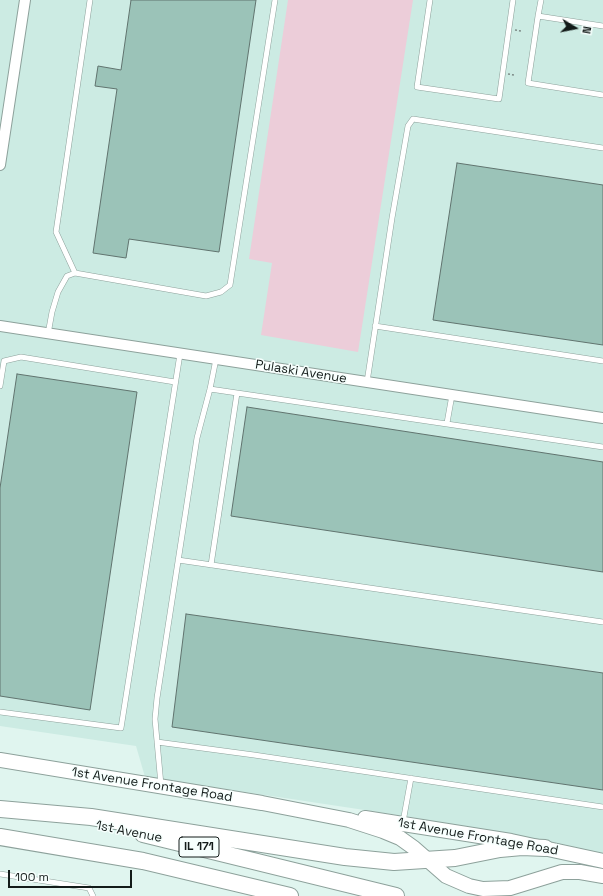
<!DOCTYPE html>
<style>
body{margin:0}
#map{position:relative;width:603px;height:896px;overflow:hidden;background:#e0f5ef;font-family:"Space Grotesk",sans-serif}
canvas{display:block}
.north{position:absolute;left:555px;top:8px;width:40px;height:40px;-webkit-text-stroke:3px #f6fffd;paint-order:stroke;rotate:100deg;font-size:11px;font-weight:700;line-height:16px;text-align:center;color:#131b19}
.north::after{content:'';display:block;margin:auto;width:14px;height:18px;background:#131b19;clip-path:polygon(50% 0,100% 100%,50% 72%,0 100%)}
.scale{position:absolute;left:8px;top:870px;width:124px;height:18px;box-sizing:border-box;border:2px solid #131b19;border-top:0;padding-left:5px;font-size:12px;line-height:14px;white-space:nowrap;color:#131b19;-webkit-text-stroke:3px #f6fffd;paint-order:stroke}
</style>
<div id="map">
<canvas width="603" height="896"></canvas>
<div class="north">N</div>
<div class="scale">100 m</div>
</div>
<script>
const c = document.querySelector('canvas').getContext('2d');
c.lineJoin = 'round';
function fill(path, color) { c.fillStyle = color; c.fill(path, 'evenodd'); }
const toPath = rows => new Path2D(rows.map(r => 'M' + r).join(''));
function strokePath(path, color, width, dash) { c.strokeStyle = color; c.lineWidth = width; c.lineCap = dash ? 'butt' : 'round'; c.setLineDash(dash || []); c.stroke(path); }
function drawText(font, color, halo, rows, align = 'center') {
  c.font = font + ' "Space Grotesk",sans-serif'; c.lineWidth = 3; c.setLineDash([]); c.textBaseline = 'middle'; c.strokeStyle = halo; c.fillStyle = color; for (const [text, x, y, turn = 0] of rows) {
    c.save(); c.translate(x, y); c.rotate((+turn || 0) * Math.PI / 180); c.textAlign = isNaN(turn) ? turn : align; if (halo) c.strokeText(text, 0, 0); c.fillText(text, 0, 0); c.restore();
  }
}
fill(toPath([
 [0,0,603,0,603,854,411,817,145,777,136,746,0,726]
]), '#ccebe3');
fill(toPath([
 [288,0,413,0,358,352,261,335,272,263,249,259]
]), '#eccdd9');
const building = toPath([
 [131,0,256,0,219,252,129,239,126,258,93,253,117,89,95,86,98,66,121,70,131,0],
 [457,163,603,185,603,345,433,320,457,163],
 [17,374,137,392,90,710,0,696,0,488,17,374],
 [247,407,603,462,603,572,231,516,247,407],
 [186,614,603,673,603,790,172,727,186,614]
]);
fill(building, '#9bc3b8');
strokePath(building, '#61746f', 1);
const lane = toPath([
 [430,0,417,87,499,99,513,0],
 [538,16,541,0],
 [603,26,538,16,528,83,603,95],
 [75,273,56,232,90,0],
 [375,326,603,361],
 [48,334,52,312,58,292,67,276,75,273,206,296,221,292,230,285,275,0],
 [367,382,392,218,408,126,413,119,603,148],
 [0,386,4,361,21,357,175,382],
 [210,389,603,447],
 [447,423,452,395],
 [178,560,603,622],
 [211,565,237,393],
 [0,712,121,728,180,354],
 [157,742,254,755,603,807],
 [161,785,155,719,157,698,197,438,210,389,216,359],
 [403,822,411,778],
 [0,874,89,888,93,896]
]);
const street = toPath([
 [0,165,25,0],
 [0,326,603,418]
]);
const secondary = toPath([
 [0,760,262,803,349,820,383,831,400,838,414,848,446,876,469,886,483,889,510,888,562,872,580,872,603,876],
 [365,818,511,841,603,861]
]);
const primary = toPath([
 [0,809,91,817,345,857,394,862,455,858,500,849,522,847,545,848],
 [143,834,396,896],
 [0,837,143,861,290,896]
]);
strokePath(lane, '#8da19b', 6);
strokePath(street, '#8da19b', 12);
strokePath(secondary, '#8da19b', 16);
strokePath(primary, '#8da19b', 18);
strokePath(toPath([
 [515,30,521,31],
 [508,74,514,75]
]), '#7d8b87', 1.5, [2, 2]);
strokePath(lane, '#fff', 5);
strokePath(street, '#fff', 10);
strokePath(secondary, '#fff', 14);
strokePath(primary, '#fff', 16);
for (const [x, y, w] of [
 [199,847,40]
]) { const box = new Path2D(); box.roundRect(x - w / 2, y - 10, w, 20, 3); c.fillStyle = '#f6fffd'; c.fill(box); strokePath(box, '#131b19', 1); }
drawText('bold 12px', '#131b19', null, [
 ["IL 171",199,847]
]);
drawText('13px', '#131b19', '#f6fffd', [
 ["Pulaski Avenue",301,372,9],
 ["1st Avenue Frontage Road",152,785,9],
 ["1st Avenue",129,832,11],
 ["1st Avenue Frontage Road",478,837,10]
]);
</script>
